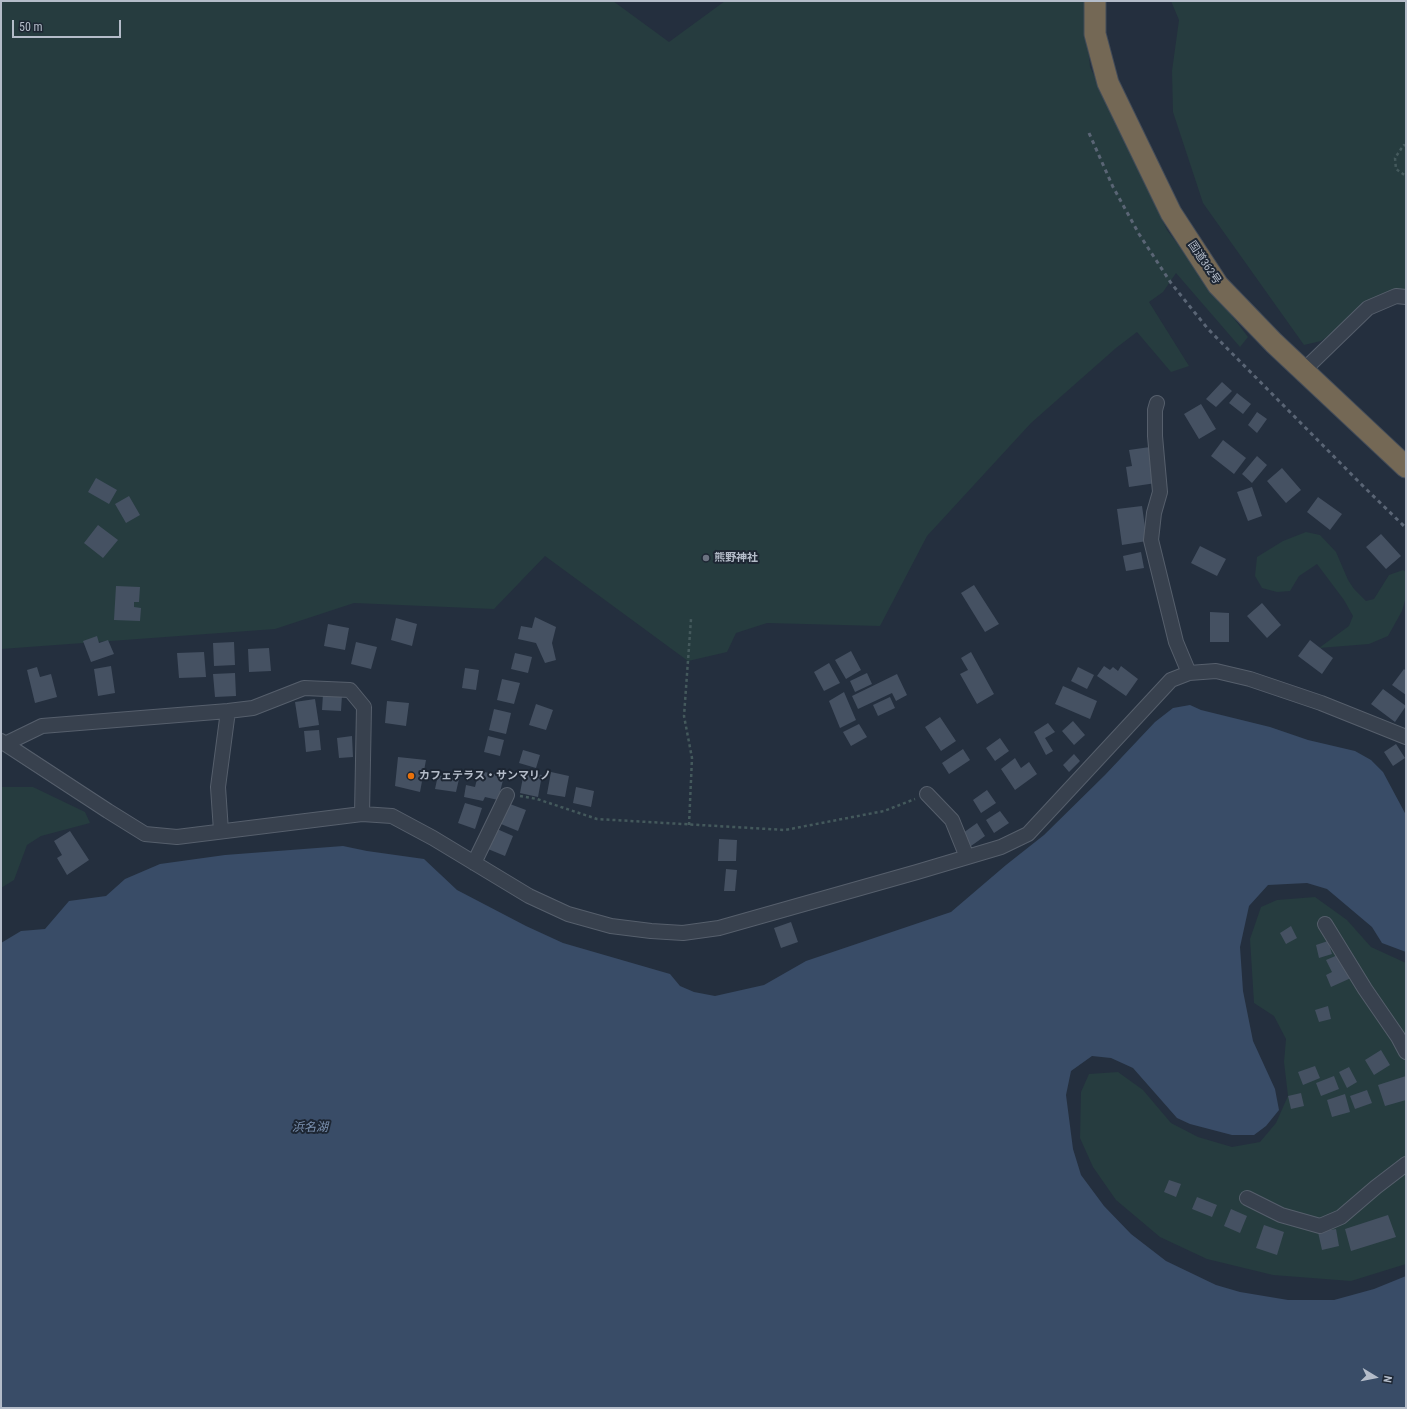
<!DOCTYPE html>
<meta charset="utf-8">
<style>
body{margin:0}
#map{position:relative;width:1407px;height:1409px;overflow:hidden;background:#242f3e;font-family:"Roboto Condensed",sans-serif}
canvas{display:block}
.frame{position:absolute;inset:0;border:2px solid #b4bcc9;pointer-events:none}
.north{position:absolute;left:1355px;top:1357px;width:40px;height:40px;-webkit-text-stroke:3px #1d2633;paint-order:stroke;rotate:100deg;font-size:11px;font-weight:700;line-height:16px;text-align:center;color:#b4bcc9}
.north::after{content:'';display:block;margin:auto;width:14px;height:18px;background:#b4bcc9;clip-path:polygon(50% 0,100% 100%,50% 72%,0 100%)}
.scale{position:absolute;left:12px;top:20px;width:109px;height:18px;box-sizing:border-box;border:2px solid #b4bcc9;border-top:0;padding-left:5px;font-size:12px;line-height:14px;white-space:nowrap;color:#b4bcc9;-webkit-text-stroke:3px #1d2633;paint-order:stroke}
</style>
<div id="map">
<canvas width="1407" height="1409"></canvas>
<div class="frame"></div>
<div class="north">N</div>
<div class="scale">50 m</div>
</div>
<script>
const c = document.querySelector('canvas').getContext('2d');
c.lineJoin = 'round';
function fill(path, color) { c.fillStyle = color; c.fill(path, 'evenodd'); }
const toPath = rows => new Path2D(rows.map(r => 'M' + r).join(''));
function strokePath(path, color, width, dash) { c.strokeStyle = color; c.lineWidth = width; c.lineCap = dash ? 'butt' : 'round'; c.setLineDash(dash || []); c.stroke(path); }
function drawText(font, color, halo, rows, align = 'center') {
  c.font = font + ' "Roboto Condensed","Noto Sans JP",sans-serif'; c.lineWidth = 4; c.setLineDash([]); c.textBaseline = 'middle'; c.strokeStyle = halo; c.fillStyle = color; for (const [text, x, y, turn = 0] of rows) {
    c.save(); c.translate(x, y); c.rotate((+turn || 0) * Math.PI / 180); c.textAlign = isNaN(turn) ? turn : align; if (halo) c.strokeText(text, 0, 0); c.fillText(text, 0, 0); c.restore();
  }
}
fill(toPath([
 [1,1,613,1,669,42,725,1,1084,1,1090,67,1167,230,1248,337,1240,347,1176,273,1163,292,1149,302,1189,366,1171,372,1137,332,1116,348,1031,423,927,536,880,626,767,623,736,633,727,652,688,661,545,556,494,609,354,603,275,629,1,649],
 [1171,1,1406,1,1406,301,1368,308,1321,341,1304,345,1203,203,1173,112,1172,71,1179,20],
 [1306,532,1320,535,1336,552,1348,580,1354,589,1366,601,1374,599,1389,575,1403,570,1406,572,1406,597,1402,611,1388,636,1369,644,1319,648,1349,626,1353,616,1344,600,1317,564,1299,576,1290,591,1277,592,1262,588,1255,576,1257,557,1283,541],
 [1,787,33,787,85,812,90,823,41,836,27,845,14,880,1,888],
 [1315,897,1347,920,1371,947,1406,963,1406,1264,1351,1281,1273,1275,1207,1259,1160,1237,1116,1200,1093,1167,1080,1138,1081,1092,1089,1074,1118,1072,1143,1090,1171,1123,1198,1137,1232,1147,1260,1142,1276,1123,1288,1096,1284,1062,1286,1039,1274,1016,1254,1003,1250,939,1261,907,1277,900]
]), '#263c3f');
fill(toPath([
 [1190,705,1201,710,1270,727,1308,740,1355,751,1371,760,1383,772,1406,815,1406,952,1382,943,1372,927,1327,889,1307,883,1268,885,1249,906,1240,947,1243,991,1253,1041,1275,1089,1279,1110,1266,1126,1254,1135,1232,1135,1190,1124,1177,1118,1133,1068,1111,1058,1092,1056,1071,1071,1066,1095,1073,1149,1081,1175,1104,1206,1131,1234,1166,1261,1216,1285,1240,1292,1288,1300,1334,1300,1374,1289,1406,1276,1406,1408,1,1408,1,943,21,931,45,929,69,901,106,896,125,879,160,864,225,855,343,846,367,851,424,859,457,890,526,926,563,943,670,974,680,986,694,992,715,996,764,985,806,961,951,912,1006,865,1044,835,1105,775,1155,722,1173,708]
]), '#394c67');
fill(toPath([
 [1222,382,1232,391,1216,407,1206,399],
 [1237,393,1251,404,1243,414,1229,403],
 [1201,404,1216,429,1199,439,1184,414],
 [1257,412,1267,419,1257,433,1248,425],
 [1223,440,1246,458,1234,474,1211,456],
 [1150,447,1156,483,1129,487,1126,467,1132,466,1129,450],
 [1257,456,1267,465,1252,483,1242,474],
 [1282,468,1301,490,1286,503,1267,481],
 [96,478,117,490,109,504,88,492],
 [1252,487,1262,516,1248,521,1237,492],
 [129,496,140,515,126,523,115,504],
 [1318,497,1342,514,1330,530,1307,512],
 [1142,506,1147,541,1122,545,1117,509],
 [98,525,118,540,103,558,84,543],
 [1381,534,1401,556,1386,569,1366,547],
 [1200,546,1226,559,1217,576,1191,563],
 [1141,552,1144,568,1126,571,1123,556],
 [974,585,999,624,985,632,961,593],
 [116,586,140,587,139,602,134,602,134,607,141,608,140,621,114,620],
 [1262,603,1281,625,1267,638,1247,616],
 [1210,612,1229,613,1229,642,1210,642],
 [535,617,556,627,552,643,556,660,545,663,536,643,518,639,521,626,532,628],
 [396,618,417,624,412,646,391,640],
 [328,624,349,628,345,650,324,646],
 [97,636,99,643,108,640,114,654,91,662,83,641],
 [1310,640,1333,658,1322,674,1298,656],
 [234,642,235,665,214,666,213,643],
 [356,642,377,647,371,669,351,664],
 [269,648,271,671,249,672,248,649],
 [851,651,861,670,846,679,835,660],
 [204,652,206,677,179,678,177,653],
 [971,652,994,694,977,704,960,674,968,670,961,658],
 [515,653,532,657,528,673,511,669],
 [829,663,840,683,824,691,814,672],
 [111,666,115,693,98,696,94,669],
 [1104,666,1110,670,1113,667,1118,671,1121,666,1138,679,1126,696,1097,676],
 [37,667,40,677,51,674,57,697,35,703,27,670],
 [1078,667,1094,675,1087,689,1071,681],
 [465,668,479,670,476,690,462,688],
 [1404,669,1406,671,1406,695,1392,685],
 [235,673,236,696,215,697,213,674],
 [867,673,872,684,855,692,850,681],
 [897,674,907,695,896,701,892,693,858,709,852,696],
 [502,679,520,683,514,704,497,700],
 [1063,686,1097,701,1090,719,1055,704],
 [1383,689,1406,706,1395,722,1371,704],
 [844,692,856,720,840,728,829,701],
 [323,694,342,695,341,711,322,710],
 [890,697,895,708,878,716,873,705],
 [315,699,319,725,299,728,295,702],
 [387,701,409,703,406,726,385,723],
 [536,704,553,710,546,730,529,725],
 [494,709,511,713,506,734,489,730],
 [940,717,956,741,941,751,925,727],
 [1073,721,1085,735,1074,745,1062,731],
 [1048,723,1055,732,1045,738,1053,751,1046,755,1034,732],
 [859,724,867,737,851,746,843,732],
 [319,730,321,750,306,752,304,731],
 [352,736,353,757,339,758,337,738],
 [488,736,504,740,500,756,484,752],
 [1000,738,1009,751,995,761,986,748],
 [1396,744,1405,758,1393,766,1384,752],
 [963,749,970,760,949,774,942,763],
 [523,750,540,755,536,768,519,763],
 [1074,754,1080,761,1069,772,1063,765],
 [398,757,426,760,420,792,395,786],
 [1015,758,1021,768,1029,762,1037,774,1015,790,1001,769],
 [479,771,504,776,498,800,485,797,483,801,464,797,466,785,475,787],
 [524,772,542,775,538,797,520,793],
 [551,772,569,776,565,797,547,794],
 [438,775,459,779,456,792,435,789],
 [576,787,594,791,591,807,573,803],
 [987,790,996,803,981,813,973,800],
 [465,803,482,808,475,829,458,823],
 [510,804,526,810,518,831,501,824],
 [1000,811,1009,823,994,833,986,820],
 [977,823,985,836,971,846,963,833],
 [497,829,513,836,505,856,488,849],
 [70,831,89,860,67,875,57,858,62,855,54,841],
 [719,839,737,840,736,861,718,861],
 [726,869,737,870,735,891,724,891],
 [791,922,798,942,781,948,774,928],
 [1291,926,1297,938,1286,944,1280,933],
 [1328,941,1332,954,1319,958,1316,945],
 [1340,954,1351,978,1331,987,1326,975,1332,972,1326,960],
 [1328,1006,1331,1019,1319,1022,1315,1010],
 [1381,1050,1390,1065,1374,1075,1365,1060],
 [1315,1066,1320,1078,1303,1085,1298,1072],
 [1349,1067,1357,1082,1347,1088,1339,1072],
 [1334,1076,1339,1089,1321,1096,1316,1083],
 [1406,1076,1406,1100,1385,1106,1378,1085],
 [1367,1090,1372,1103,1355,1109,1350,1096],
 [1301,1093,1304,1106,1291,1109,1288,1096],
 [1345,1094,1350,1112,1332,1117,1327,1100],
 [1169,1180,1181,1184,1176,1197,1164,1192],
 [1197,1197,1217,1205,1212,1217,1192,1209],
 [1231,1209,1247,1216,1240,1233,1224,1226],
 [1388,1215,1396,1237,1351,1251,1345,1229],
 [1264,1225,1284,1232,1277,1255,1256,1248],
 [1336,1229,1339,1246,1322,1250,1318,1232]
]), '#455162');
const minor = toPath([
 [1304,370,1368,308,1396,296,1406,297],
 [1157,403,1155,410,1155,436,1160,492,1154,513,1151,540,1176,642,1189,673],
 [1,741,108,811,145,834,177,837,362,814,392,816,433,838,529,896,568,914,611,926,651,931,683,933,719,928,917,872,1001,847,1028,834,1171,680,1189,673,1216,671,1250,679,1321,703,1406,737],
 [5,744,42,726,228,711,253,708,304,688,350,690,364,707,362,814],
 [927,794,952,820,967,857],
 [221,831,218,787,228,711],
 [474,863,507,795],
 [1325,924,1365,989,1398,1037,1406,1052],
 [1247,1198,1281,1215,1320,1226,1341,1217,1376,1187,1406,1164]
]);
const highway = toPath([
 [1095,1,1095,34,1108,83,1171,213,1218,285,1274,343,1406,467]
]);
strokePath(minor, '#565f6c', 16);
strokePath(highway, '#434c59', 23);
strokePath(toPath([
 [1406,146,1404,145,1401,149,1395,158,1396,169,1406,176],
 [520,796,537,799,597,819,785,830,884,811,915,799],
 [689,825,692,758,684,716,691,619]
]), '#44595c', 2.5, [3, 3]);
strokePath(minor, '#38414e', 14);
strokePath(highway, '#746855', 21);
strokePath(toPath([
 [1089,133,1113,187,1139,234,1171,283,1208,329,1363,486,1406,528]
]), '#5a6575', 3, [4, 4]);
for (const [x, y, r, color] of [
 [706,558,4,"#6b7280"],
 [411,776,4,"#e8710a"]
]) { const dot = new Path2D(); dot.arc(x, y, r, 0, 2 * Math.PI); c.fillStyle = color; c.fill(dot); strokePath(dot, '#1d2633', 1.5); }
drawText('11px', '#b4bcc9', '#1d2633', [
 ["国道362号",1204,263,56]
]);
drawText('bold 11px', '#b4bcc9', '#1d2633', [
 ["熊野神社",714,558],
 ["カフェテラス・サンマリノ",419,776]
], 'left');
drawText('italic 12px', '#7c92b1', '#1d2633', [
 ["浜名湖",310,1128]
]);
</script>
